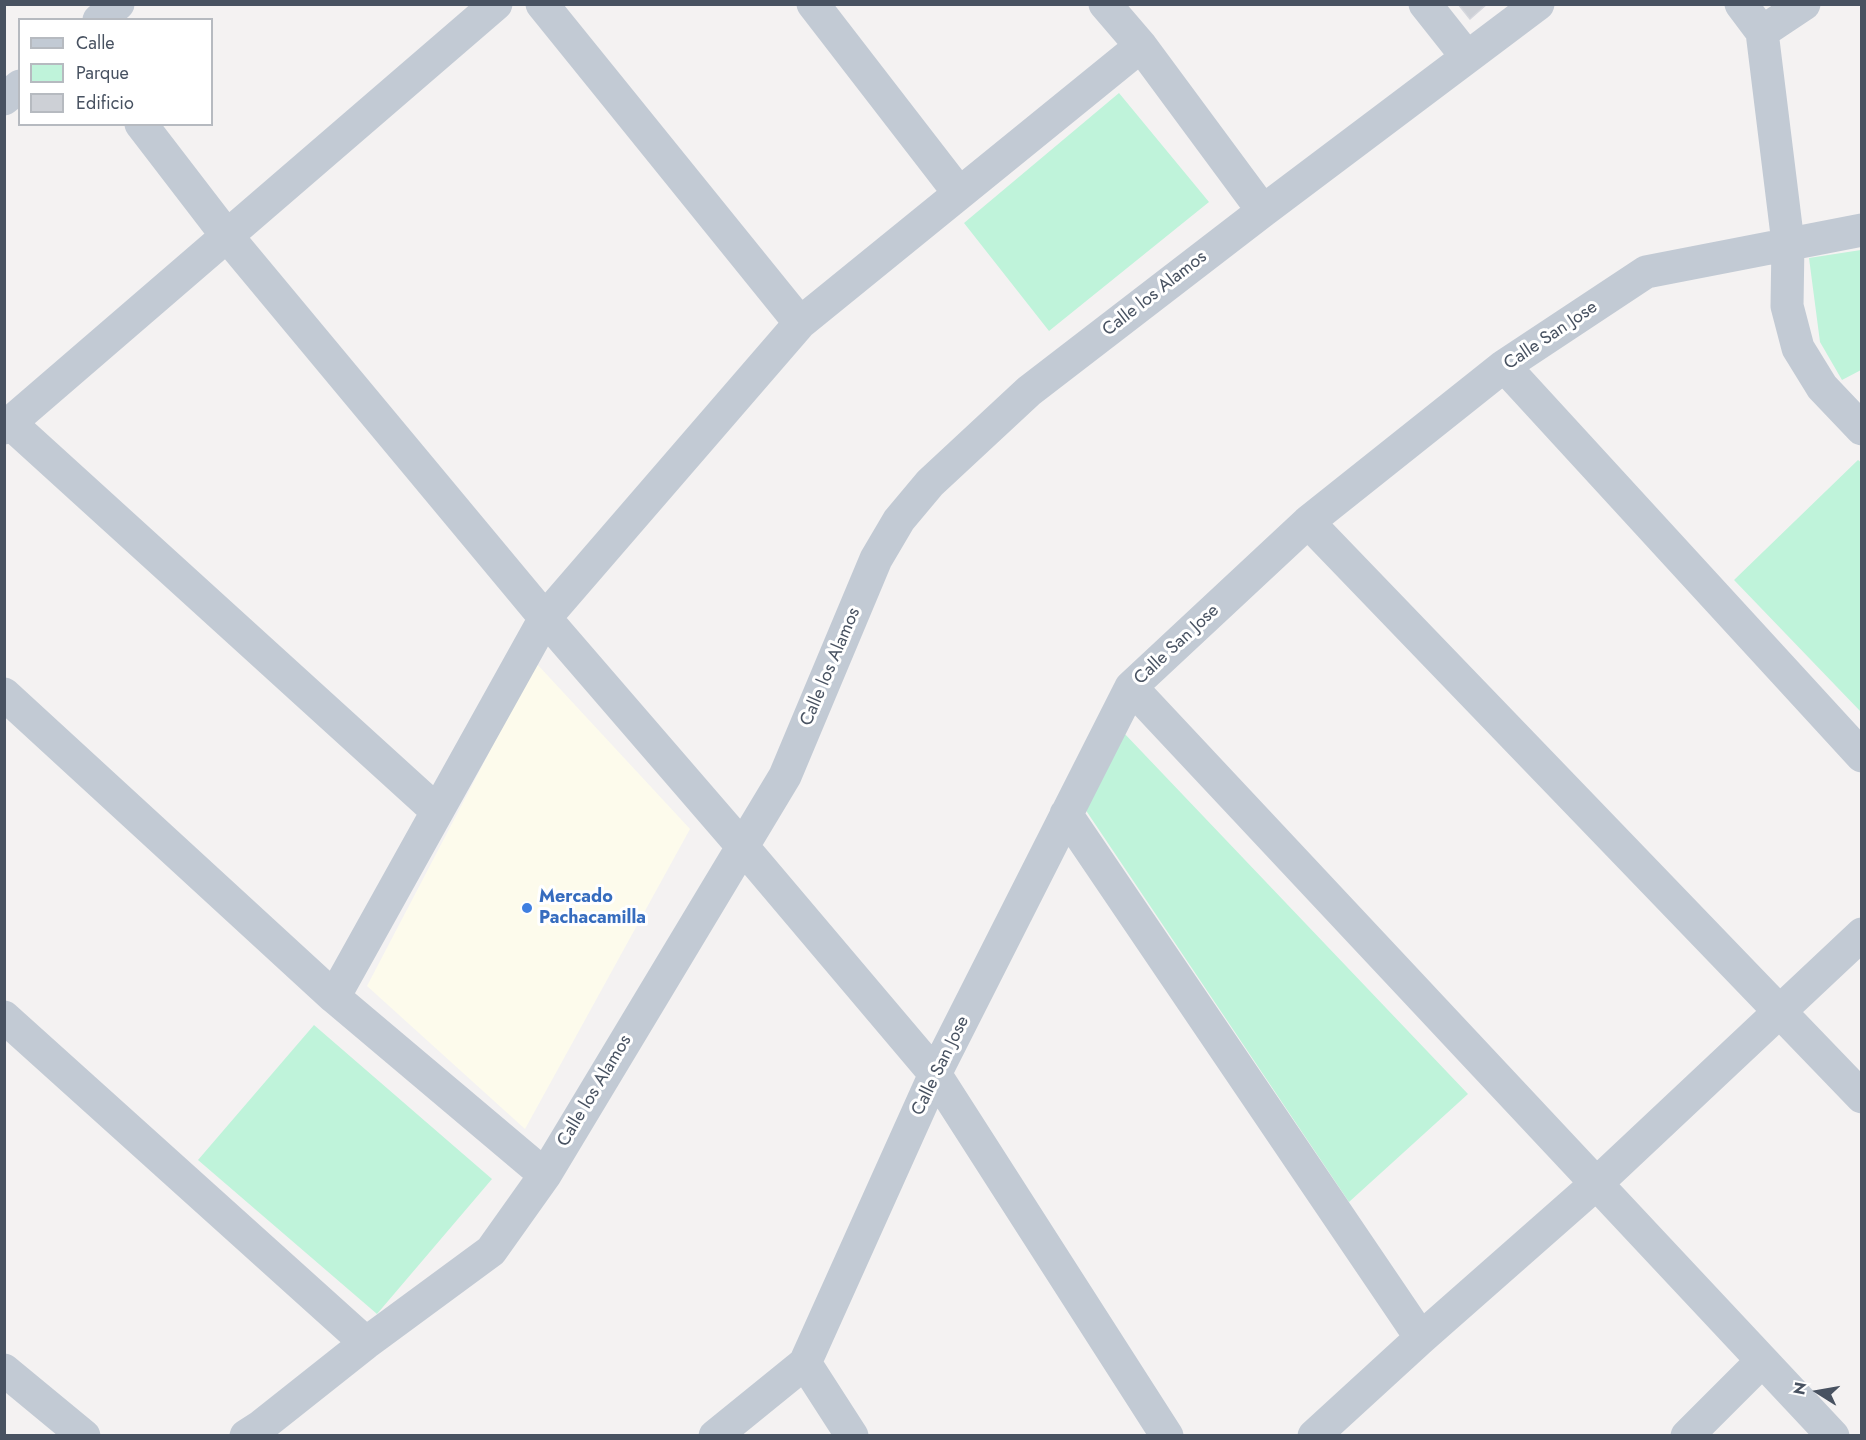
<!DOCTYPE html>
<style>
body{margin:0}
#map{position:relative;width:1866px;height:1440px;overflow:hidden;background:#f4f2f2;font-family:Jost,sans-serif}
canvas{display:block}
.frame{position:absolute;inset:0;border:6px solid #485261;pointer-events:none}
.legend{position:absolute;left:18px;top:18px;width:195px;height:108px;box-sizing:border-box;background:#fff;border:2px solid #b6bac0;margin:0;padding:8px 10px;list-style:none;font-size:18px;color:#485261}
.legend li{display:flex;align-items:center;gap:12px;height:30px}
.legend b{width:30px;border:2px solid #b6bac0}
.north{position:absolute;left:1788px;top:1362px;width:60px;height:60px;-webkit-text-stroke:4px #fff;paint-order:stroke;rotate:281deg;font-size:16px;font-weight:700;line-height:24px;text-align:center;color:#485261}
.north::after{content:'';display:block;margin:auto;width:21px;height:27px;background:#485261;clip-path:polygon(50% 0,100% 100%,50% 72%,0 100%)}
</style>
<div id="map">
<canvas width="1866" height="1440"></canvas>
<div class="frame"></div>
<ul class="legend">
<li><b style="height:8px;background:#c2cad4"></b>Calle</li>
<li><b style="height:16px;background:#bff3da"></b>Parque</li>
<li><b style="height:16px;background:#cdd0d6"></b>Edificio</li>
</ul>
<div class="north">N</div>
</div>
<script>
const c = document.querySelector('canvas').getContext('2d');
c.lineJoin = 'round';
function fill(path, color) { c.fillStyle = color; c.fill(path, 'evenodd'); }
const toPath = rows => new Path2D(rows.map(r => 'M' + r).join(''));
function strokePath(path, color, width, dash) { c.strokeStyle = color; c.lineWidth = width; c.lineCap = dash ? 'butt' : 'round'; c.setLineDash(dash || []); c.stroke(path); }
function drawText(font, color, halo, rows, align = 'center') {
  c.font = font + ' Jost,sans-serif'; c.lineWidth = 6; c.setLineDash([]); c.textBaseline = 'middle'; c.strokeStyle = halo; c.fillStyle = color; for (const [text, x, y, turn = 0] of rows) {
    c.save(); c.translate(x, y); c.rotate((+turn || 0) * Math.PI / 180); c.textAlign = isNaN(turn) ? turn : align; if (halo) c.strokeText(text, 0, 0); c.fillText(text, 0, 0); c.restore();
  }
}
fill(toPath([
 [536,663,690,829,525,1129,367,986]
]), '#fdfbec');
fill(toPath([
 [1119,93,1209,202,1049,331,964,223],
 [1861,250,1861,370,1842,380,1820,342,1809,258],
 [1858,460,1862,463,1861,712,1734,580],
 [1123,732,1468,1094,1349,1202,1085,809],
 [314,1025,492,1179,377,1314,198,1160]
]), '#bff3da');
const building = toPath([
 [1458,4,1487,4,1470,19,1458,4]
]);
fill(building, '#cdd0d6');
strokePath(building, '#d5d7dd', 1.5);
strokePath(toPath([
 [542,4,800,323],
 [813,4,959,193],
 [1105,4,1141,46,1263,211],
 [1425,4,1467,57],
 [1741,4,1762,32,1788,243,1787,306,1798,348,1822,387,1862,429],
 [99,20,118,4],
 [1762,32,1804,4],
 [4,99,20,86],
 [141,124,227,236,545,618,742,846,935,1074,1167,1436],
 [1504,366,1862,756],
 [10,423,437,811],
 [4,428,496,4],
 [1308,522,1862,1097],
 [1131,687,1833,1436],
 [4,694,334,997,545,1175],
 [1066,814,1421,1338],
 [334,997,545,618,800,323,1141,46],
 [4,1017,366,1343],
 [805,1363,852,1436],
 [4,1370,84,1436],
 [246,1436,260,1427,366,1343,491,1251,545,1175,785,776,876,559,899,520,930,483,1029,391,1263,211,1538,4],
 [715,1436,805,1363,935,1074,1131,687,1308,522,1504,366,1646,272,1862,230],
 [1314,1436,1421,1338,1597,1183,1862,934],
 [1687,1436,1762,1361]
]), '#c2cad4', 33);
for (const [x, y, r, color] of [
 [527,908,6,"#3f7fe0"]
]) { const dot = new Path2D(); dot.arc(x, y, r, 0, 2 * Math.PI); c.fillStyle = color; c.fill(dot); strokePath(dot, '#fff', 2); }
drawText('18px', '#485261', '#fff', [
 ["Calle los Alamos",1155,294,-38],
 ["Calle San Jose",1551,336,-34],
 ["Calle San Jose",1177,645,-43],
 ["Calle los Alamos",831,667,-67],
 ["Calle San Jose",941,1066,-64],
 ["Calle los Alamos",595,1091,-59]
]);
drawText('bold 18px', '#366cbe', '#fff', [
 ["Mercado",539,898],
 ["Pachacamilla",539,919]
], 'left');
</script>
